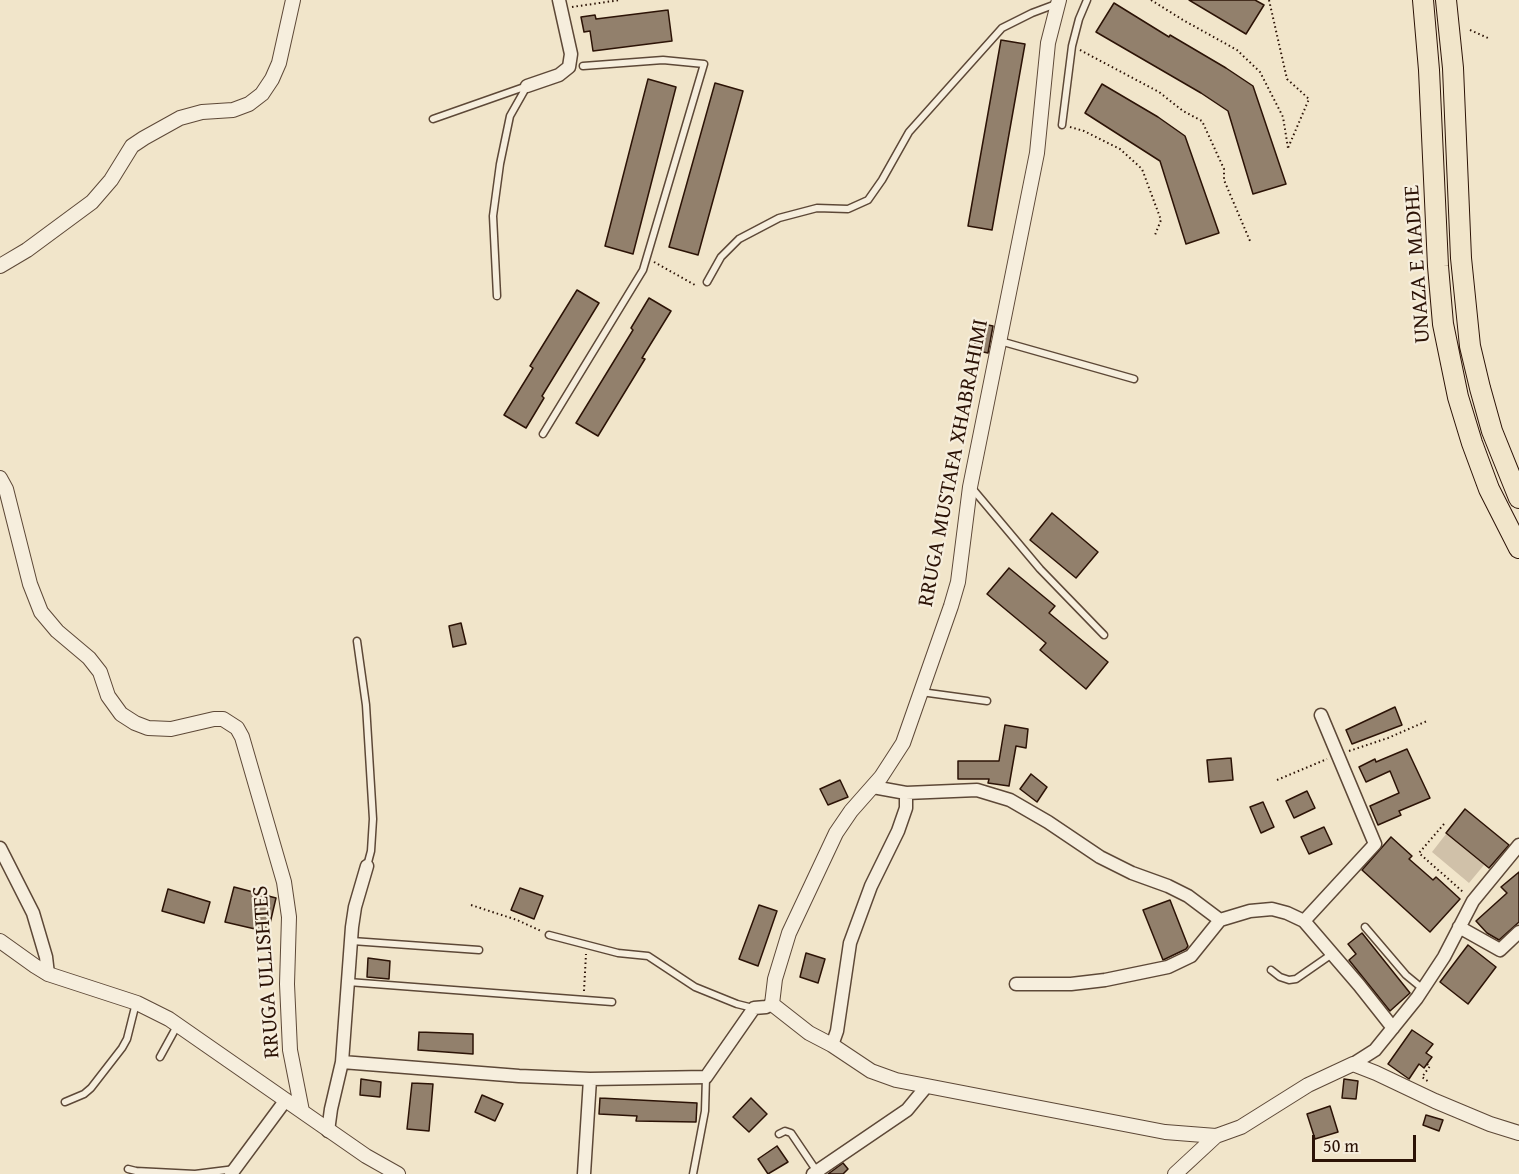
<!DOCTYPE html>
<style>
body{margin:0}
#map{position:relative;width:1519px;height:1174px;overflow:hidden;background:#f1e5ca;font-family:"Gentium Book Plus",serif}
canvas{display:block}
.scale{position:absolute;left:1312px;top:1135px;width:104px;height:27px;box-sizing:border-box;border:3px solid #2c1306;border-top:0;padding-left:8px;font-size:18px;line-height:21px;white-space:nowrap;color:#2c1306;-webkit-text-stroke:4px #f6eedd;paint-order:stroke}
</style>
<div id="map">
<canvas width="1519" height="1174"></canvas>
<div class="scale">50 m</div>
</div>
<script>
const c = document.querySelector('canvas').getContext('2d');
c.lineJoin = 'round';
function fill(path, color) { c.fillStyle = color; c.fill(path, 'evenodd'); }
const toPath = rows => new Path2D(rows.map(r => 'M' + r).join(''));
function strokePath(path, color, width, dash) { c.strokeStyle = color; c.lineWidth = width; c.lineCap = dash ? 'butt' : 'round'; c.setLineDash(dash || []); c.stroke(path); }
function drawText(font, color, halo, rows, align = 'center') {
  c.font = font + ' "Gentium Book Plus",serif'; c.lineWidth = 4.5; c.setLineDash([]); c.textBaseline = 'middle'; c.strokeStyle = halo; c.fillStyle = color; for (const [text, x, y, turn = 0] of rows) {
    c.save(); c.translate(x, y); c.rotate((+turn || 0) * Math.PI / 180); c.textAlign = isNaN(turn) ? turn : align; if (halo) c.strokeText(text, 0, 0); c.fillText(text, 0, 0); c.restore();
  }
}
fill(toPath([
 [1446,834,1484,865,1469,883,1432,852]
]), '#d0c1a9');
const building = toPath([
 [1189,0,1255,0,1264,5,1246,34,1189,0],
 [1114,3,1169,37,1170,35,1226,68,1253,86,1286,184,1253,194,1228,111,1201,93,1096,32,1114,3],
 [668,10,672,41,593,51,590,31,584,32,581,17,595,15,596,19,668,10],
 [1001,40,1025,44,992,230,968,226,1001,40],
 [648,79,676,87,633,254,605,246,648,79],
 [715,83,743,91,698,255,669,247,715,83],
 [1102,84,1158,117,1185,136,1219,233,1186,244,1160,161,1085,113,1102,84],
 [577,290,599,303,542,396,544,398,526,428,504,415,533,368,530,366,577,290],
 [649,298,671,311,642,358,645,359,598,436,576,423,633,330,631,328,649,298],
 [978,323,993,326,988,353,974,350,978,323],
 [1052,513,1098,552,1076,578,1030,540,1052,513],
 [1009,568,1055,606,1049,613,1108,662,1086,689,1040,650,1046,643,987,594,1009,568],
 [461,623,466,644,453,647,449,626,461,623],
 [1395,707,1402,725,1352,744,1346,730,1395,707],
 [1005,725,1028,729,1026,748,1016,746,1009,786,988,783,989,779,958,779,958,761,999,761,1005,725],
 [1407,749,1430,798,1399,811,1401,815,1378,825,1370,806,1399,793,1390,771,1366,782,1359,767,1375,759,1376,762,1407,749],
 [1231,758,1233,780,1209,782,1207,760,1231,758],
 [1031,774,1047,787,1037,802,1020,789,1031,774],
 [840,780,848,797,828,805,820,789,840,780],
 [1307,791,1315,808,1294,818,1286,801,1307,791],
 [1263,802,1274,827,1261,833,1250,807,1263,802],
 [1465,809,1509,845,1489,868,1446,833,1465,809],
 [1324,827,1332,844,1309,854,1301,837,1324,827],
 [1391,837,1412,856,1409,859,1433,880,1436,877,1460,899,1430,932,1362,870,1391,837],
 [1519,872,1519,922,1499,940,1487,933,1476,921,1507,893,1501,887,1519,872],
 [234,887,276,898,268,932,225,922,234,887],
 [520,888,543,896,534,919,511,910,520,888],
 [168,889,210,902,204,923,162,911,168,889],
 [1170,900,1188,946,1186,949,1163,960,1143,910,1170,900],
 [759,905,777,911,758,966,739,959,759,905],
 [1362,933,1410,993,1390,1011,1349,960,1356,954,1348,944,1362,933],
 [1468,945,1496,967,1468,1004,1440,982,1468,945],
 [806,953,825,959,818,983,800,977,806,953],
 [368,958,390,961,389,979,367,977,368,958],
 [1412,1030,1433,1044,1426,1053,1432,1057,1424,1068,1419,1064,1409,1079,1388,1064,1412,1030],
 [419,1032,473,1034,473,1054,418,1050,419,1032],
 [361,1079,381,1082,380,1097,360,1095,361,1079],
 [1344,1079,1358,1081,1356,1099,1342,1098,1344,1079],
 [412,1083,433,1084,429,1131,407,1129,412,1083],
 [482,1095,503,1104,495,1121,475,1112,482,1095],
 [600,1098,697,1103,696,1122,636,1121,637,1116,599,1114,600,1098],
 [751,1098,767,1114,749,1132,733,1117,751,1098],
 [1330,1106,1338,1132,1315,1139,1307,1114,1330,1106],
 [1426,1115,1443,1120,1439,1131,1423,1125,1426,1115],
 [777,1146,788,1162,768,1174,758,1159,777,1146],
 [843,1163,848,1169,843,1174,828,1174,843,1163]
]);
fill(building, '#92806c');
strokePath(building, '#2c1306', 1.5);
const service = toPath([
 [433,119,527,86],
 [1062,125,1072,46,1079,19,1087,0],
 [707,282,721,257,739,239,779,218,817,208,848,209,868,200,882,180,909,132,1002,28,1032,13,1056,4],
 [497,296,493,216,500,164,510,116,527,86],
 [1000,341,1134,379],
 [543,434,643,270,704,64,663,60,583,66],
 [971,487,1040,569,1104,635],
 [357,641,366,705,373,819,371,851,367,866],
 [921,692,987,701],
 [1365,927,1406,975,1423,989],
 [549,935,618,953,648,956,695,987,737,1004,753,1008],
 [352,941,479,950],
 [1271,970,1280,977,1289,980,1296,979,1332,954],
 [348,982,612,1002],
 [160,1057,177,1026],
 [65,1102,84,1094,91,1088,122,1048,127,1039,136,1003],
 [779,1134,785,1131,791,1133,816,1170],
 [128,1169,136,1171,195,1174,235,1169],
 [693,1174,705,1111,706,1077]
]);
const minor = toPath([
 [527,86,559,75,569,67,571,54,559,0],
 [873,787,906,793,977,790,1010,800,1048,822,1100,857,1132,873,1168,886,1188,896,1220,920],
 [0,848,33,913,46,957,48,974],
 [1304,921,1375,844,1321,715],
 [1459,927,1500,950,1519,932],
 [1016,984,1071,984,1105,980,1168,967,1191,956,1220,920,1250,911,1272,909,1287,913,1304,921,1359,985,1393,1028],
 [832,1045,837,1031,850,943,871,886,898,831,906,808,906,793],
 [342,1062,519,1076,590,1079,706,1077,754,1008,766,1007,772,1004],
 [1353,1064,1375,1050,1417,998,1444,957,1473,901,1519,845],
 [328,1131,331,1109,342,1062,352,927,355,907,367,866],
 [231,1174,285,1101],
 [584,1174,590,1079],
 [813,1174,907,1110,926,1087]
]);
const tertiary = toPath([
 [1059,0,1048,43,1037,153,970,487,958,582,951,606,903,743,881,777,851,811,836,833,789,933,775,979,772,1004,809,1033,832,1045,871,1071,896,1080,1165,1132,1216,1136],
 [0,266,27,250,92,202,111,180,132,146,144,138,180,118,202,112,233,110,249,104,262,94,272,79,279,63,293,0],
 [0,478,6,489,30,584,41,612,57,631,89,658,100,672,108,696,121,714,135,723,148,728,171,729,214,719,223,719,237,728,242,737,284,882,289,917,287,984,290,1050,302,1111],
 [0,941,35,966,48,974,137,1003,169,1019,366,1156,398,1174],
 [1175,1174,1216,1136,1241,1127,1308,1085,1353,1064,1376,1073,1435,1101,1490,1124,1519,1133]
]);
const trunk = toPath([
 [1423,0,1429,70,1438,266,1443,324,1458,397,1472,443,1489,489,1519,548],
 [1446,0,1453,68,1461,258,1470,346,1480,388,1492,431,1519,498]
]);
strokePath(service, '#5d4837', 9);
strokePath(minor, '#5d4837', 15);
strokePath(tertiary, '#5d4837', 16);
strokePath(trunk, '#2c1306', 22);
strokePath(toPath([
 [1151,0,1183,20,1237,50,1260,72,1283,117,1288,148],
 [1269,0,1287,79,1309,99,1288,148],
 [572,7,620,0],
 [1470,30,1488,38],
 [1080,50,1159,92,1183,111,1202,121,1224,169,1224,180,1250,241],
 [1070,127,1084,131,1120,149,1142,169,1161,220,1155,235],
 [654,262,695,285],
 [1349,751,1388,738,1427,721],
 [1277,780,1327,759],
 [1444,824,1419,853,1463,892],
 [471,905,517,920,541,931],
 [584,991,586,954],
 [1427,1064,1430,1066,1422,1077,1429,1082]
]), '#2c1306', 2, [1.5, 3]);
strokePath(service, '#f6eedd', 6);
strokePath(minor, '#f6eedd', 12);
strokePath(tertiary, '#f6eedd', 14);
strokePath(trunk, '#f1e5ca', 20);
drawText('22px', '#2c1306', '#f6eedd', [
 ["UNAZA E MADHE",1418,264,-94],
 ["RRUGA MUSTAFA XHABRAHIMI",954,463,-79],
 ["RRUGA ULLISHTES",267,972,-94]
]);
</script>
